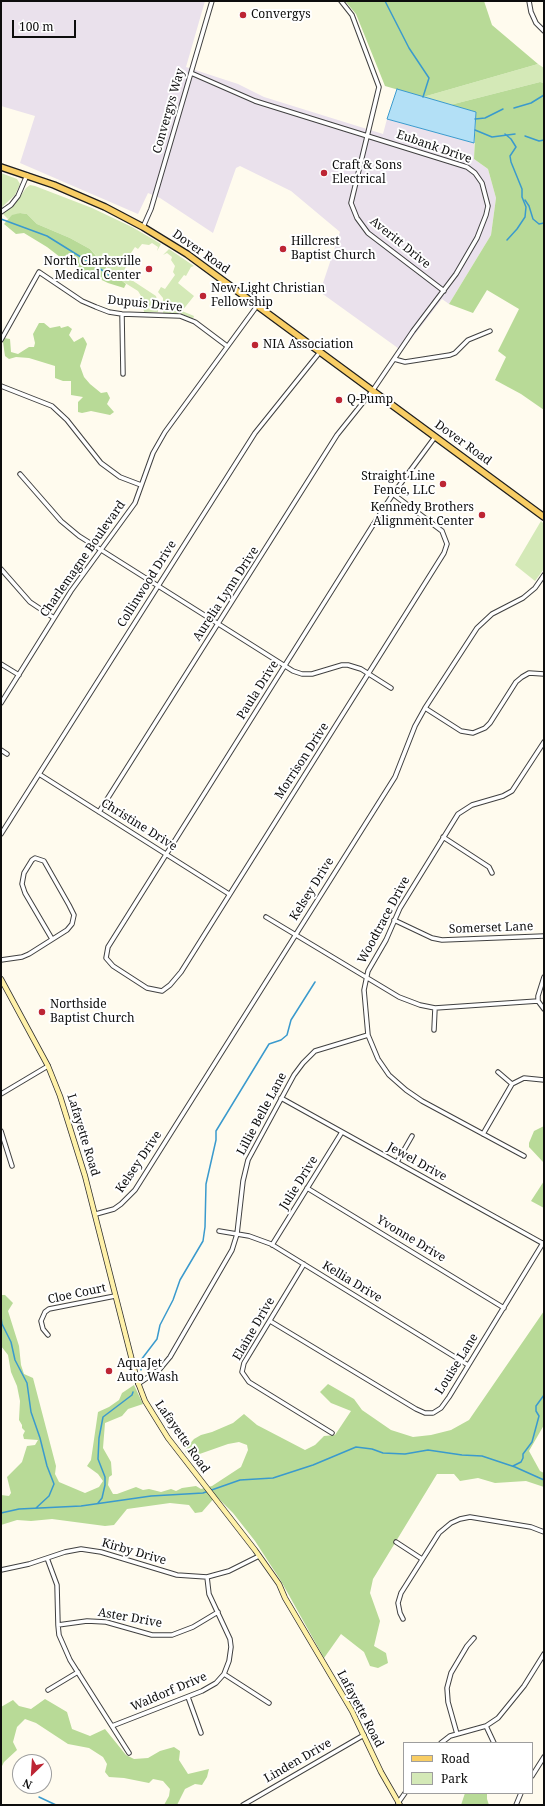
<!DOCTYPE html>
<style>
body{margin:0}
#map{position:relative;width:545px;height:1806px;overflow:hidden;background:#fffbee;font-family:"Noto Serif",serif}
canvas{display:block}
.frame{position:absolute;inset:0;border:2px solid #0d0d0d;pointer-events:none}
.legend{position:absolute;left:403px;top:1742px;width:130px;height:52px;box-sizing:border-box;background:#fff;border:1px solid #9e9e9e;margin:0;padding:5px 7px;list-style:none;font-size:12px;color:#0d0d0d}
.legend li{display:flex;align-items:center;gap:8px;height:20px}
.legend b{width:20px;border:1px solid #9e9e9e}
.north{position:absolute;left:12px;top:1754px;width:40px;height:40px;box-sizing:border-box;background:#fff;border:1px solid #9e9e9e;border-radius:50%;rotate:205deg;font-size:11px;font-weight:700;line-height:16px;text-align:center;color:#0d0d0d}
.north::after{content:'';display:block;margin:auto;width:14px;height:18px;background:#bd2534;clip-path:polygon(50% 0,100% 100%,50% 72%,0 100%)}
.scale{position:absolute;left:12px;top:20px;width:64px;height:18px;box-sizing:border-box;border:2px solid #0d0d0d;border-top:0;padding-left:5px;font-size:12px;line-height:14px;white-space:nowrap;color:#0d0d0d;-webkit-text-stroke:3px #fff;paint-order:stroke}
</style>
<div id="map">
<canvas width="545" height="1806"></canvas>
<div class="frame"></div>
<ul class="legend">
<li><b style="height:5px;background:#f8cd64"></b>Road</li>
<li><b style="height:11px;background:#d4e9b7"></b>Park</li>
</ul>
<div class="north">N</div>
<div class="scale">100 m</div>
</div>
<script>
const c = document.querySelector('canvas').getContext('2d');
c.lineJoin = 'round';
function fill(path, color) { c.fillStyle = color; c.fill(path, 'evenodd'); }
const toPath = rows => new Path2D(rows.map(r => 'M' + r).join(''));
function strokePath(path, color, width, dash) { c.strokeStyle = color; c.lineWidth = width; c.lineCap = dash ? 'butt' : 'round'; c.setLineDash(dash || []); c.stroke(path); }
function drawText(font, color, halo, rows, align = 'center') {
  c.font = font + ' "Noto Serif",serif'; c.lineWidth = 4; c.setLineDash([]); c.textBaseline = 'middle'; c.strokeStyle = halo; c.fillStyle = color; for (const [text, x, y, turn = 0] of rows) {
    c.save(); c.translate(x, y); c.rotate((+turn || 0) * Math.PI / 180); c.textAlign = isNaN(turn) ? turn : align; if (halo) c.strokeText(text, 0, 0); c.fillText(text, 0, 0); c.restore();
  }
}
fill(toPath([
 [1,1,205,1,186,67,238,84,264,97,383,134,387,119,474,143,474,159,488,169,496,198,491,235,449,304,442,299,402,351,320,292,340,232,291,191,240,166,236,168,213,233,160,198,148,193,138,214,20,163,35,116,1,106]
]), '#eae1ec');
fill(toPath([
 [538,64,544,68,544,83,540,82,450,105,423,97],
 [1,173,17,179,20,184,15,195,1,208],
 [30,185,35,186,92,208,132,227,161,244,157,251,158,247,152,243,149,245,142,244,138,249,135,247,125,262,127,264,124,271,127,277,156,296,158,304,158,312,144,312,141,296,138,291,117,278,90,249,70,238,37,224,27,214,20,213,8,219,3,214,15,204,26,188],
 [169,249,194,266,191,267,186,276,184,275,178,283,194,296,182,311,194,316,193,319,182,314,163,313,163,298,158,292,161,287,165,289,175,275,173,272,175,266,171,260,172,257,167,253,163,255],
 [541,521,544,524,544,569,535,581,515,565]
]), '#d4e9b7');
fill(toPath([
 [345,1,484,1,492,25,538,64,423,97,385,86,356,14],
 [540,82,544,83,544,410,521,394,495,380,506,357,498,351,519,309,487,290,473,313,449,304,491,235,496,198,488,169,474,159,476,112,450,105],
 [20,213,27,214,37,224,70,238,90,249,109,271,126,284,124,288,108,283,69,264,47,247,24,233,16,234,4,224,12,215],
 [39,323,44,323,50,328,60,326,61,328,68,326,72,329,69,335,74,342,83,337,85,340,87,344,80,366,84,377,90,384,101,393,107,392,110,398,107,404,114,412,110,415,91,411,82,413,78,412,78,402,83,397,71,395,71,381,63,381,55,378,55,366,29,358,16,357,9,359,5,356,3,342,4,338,10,339,11,352,18,354,29,347,34,347,35,343,33,334],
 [544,1126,544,1163,529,1147,529,1143,534,1131],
 [544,1181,544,1208,531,1201],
 [1,1295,5,1295,13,1303,8,1311,19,1346,21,1365,24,1374,33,1378,56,1466,55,1474,59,1482,85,1493,99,1487,103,1481,98,1474,87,1466,91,1460,98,1412,109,1407,119,1400,122,1393,134,1385,143,1404,128,1409,122,1416,105,1423,103,1448,111,1462,112,1475,109,1477,108,1485,113,1494,117,1494,136,1487,143,1490,149,1489,161,1492,171,1489,176,1491,182,1488,196,1486,201,1489,212,1486,241,1467,248,1450,247,1445,239,1442,228,1444,191,1457,185,1452,187,1447,194,1439,201,1435,212,1432,233,1423,244,1414,257,1425,305,1450,315,1445,324,1436,335,1435,351,1411,331,1403,320,1392,328,1384,354,1399,362,1410,391,1430,413,1437,431,1435,451,1430,469,1420,544,1311,544,1425,529,1451,540,1471,544,1473,544,1487,526,1481,495,1483,478,1478,460,1481,454,1474,437,1474,373,1579,370,1593,380,1621,374,1646,386,1653,388,1663,378,1668,370,1666,364,1652,341,1634,324,1658,281,1581,255,1541,233,1513,216,1496,202,1512,195,1513,189,1505,170,1503,127,1509,114,1525,105,1526,52,1519,31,1521,17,1520,1,1525,1,1495,9,1496,11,1493,7,1477,22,1462,27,1446,35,1445,38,1440,24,1439,23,1435,25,1431,22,1428,22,1425,19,1420,20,1401,17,1386,11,1372,8,1355,1,1346],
 [45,1699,67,1712,72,1729,90,1736,105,1729,126,1755,134,1759,148,1758,160,1751,174,1747,180,1751,179,1760,188,1774,209,1769,207,1777,202,1785,195,1784,185,1789,177,1805,164,1805,169,1796,170,1789,163,1781,153,1779,149,1783,124,1778,109,1777,105,1772,107,1764,103,1757,89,1748,68,1744,36,1723,25,1719,17,1727,13,1742,17,1750,4,1762,1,1768,1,1707,13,1700,19,1706,31,1709],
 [465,1793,487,1793,487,1799,489,1805,461,1805]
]), '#b8da97');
const water = toPath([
 [397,89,476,112,474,143,387,119,397,89]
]);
fill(water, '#b3e0f6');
strokePath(water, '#3a9acd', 1);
strokePath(toPath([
 [385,1,409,48,429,78,423,97],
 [514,108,531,103,544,95],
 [475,119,485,118,503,109],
 [475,130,492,137,515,134],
 [505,134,511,139,516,147,510,156,511,162,522,189,522,197,526,207,525,217,517,229,507,240],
 [525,136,539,141,544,140],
 [525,200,529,206,533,219,539,224,544,223],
 [1,219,47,236,105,272,113,279],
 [1,1317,2,1324,11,1342,15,1360,27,1383,31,1412,40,1438,47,1466,54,1484,49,1496,36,1508],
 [141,1370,141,1360,157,1339,160,1325,173,1300,180,1280,203,1241,205,1227,206,1184,216,1140,216,1131,269,1044,281,1040,287,1035,291,1020,315,982],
 [513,1466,521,1462,523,1458,523,1454,532,1442,539,1416,536,1411,536,1406,544,1395],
 [98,1503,102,1498,105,1485,105,1477,98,1459,99,1438,103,1417,132,1395,133,1392],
 [1,1513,19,1509,81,1506,151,1496,203,1493,240,1480,273,1478,313,1465,356,1447,372,1449,383,1453,405,1454,428,1450,462,1455,482,1456,515,1467,544,1480],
 [39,1797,56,1805]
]), '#3a9acd', 1.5);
const street = toPath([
 [341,1,352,15,379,87,351,203,357,218,368,233,444,291],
 [529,1,531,12,536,23,544,31],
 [1,212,11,205,18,196,27,175],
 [143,227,151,209,212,1],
 [122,314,123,374],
 [1,340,39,272,82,301,96,307,109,312,122,314,180,316,195,322,227,346],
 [394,359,405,362,450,355,455,353,468,340,490,331],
 [1,386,52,406,67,420,101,463,120,477,141,485],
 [20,474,61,521,79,536,293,671,302,674,312,674,342,665,348,665,361,669,391,688],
 [393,494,442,531,447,544,444,553,181,972,170,985,162,991,147,988,113,966,106,958,108,947,373,525,393,494,435,437],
 [1,569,30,602,54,618],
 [1,664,19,675],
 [1,703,71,591,135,503,153,453,165,432,257,306],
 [425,708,461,731,473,733,485,728,490,723,516,682,522,677,529,673,544,674],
 [1,750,7,754],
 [39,774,229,894],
 [99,812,337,435,373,390,413,331,456,274,477,238,486,215,488,206,482,183,475,173,467,167,255,101,191,73],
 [1,834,255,433,320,352],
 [443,837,489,867,492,873],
 [266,917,399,997,420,1005,435,1008,538,1001],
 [394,920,432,938,442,940,544,936],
 [1,960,22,957,29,954,67,930,72,924,74,915,69,905,44,861,35,858,32,860,24,873,22,884,25,893,52,939],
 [544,977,538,996,538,1001,544,1009],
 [434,1030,435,1008],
 [498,1072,512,1084],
 [1,1094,48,1066],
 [281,1098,544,1244],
 [1,1131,12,1166],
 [483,1134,512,1084,524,1078,544,1080],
 [524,1156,422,1101,406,1090,389,1075,378,1059,368,1035,364,990,368,971,386,940,400,908,458,814,472,805,503,796,512,791,544,742],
 [397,1162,412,1136],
 [307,1188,504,1308],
 [96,1214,114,1209,121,1204,135,1190,395,777,415,726,425,708,477,628,492,614,523,598,535,588,544,575],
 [219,1231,249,1236,271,1244,468,1365],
 [272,1245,342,1132],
 [304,1264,244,1363,242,1372,249,1382,332,1433],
 [270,1321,416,1409,425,1413,433,1413,441,1408,449,1397,543,1243],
 [48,1335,43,1329,41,1321,45,1312,49,1309,115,1296],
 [138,1384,160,1369,170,1357,232,1250,237,1234,243,1181,248,1160,294,1075,303,1063,315,1051,368,1035],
 [396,1542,422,1559],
 [47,1558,57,1585,58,1625,59,1635,70,1660,129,1753],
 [1,1570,29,1564,65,1552,81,1549,101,1552,177,1575,207,1577,229,1571,259,1556],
 [403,1619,400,1613,398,1603,401,1593,439,1533,451,1523,460,1519,470,1517,531,1527,544,1532],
 [58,1625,87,1621,106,1622,152,1635,172,1635,193,1627,218,1612],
 [224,1674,269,1703],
 [48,1690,78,1672],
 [188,1697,201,1733],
 [112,1726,202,1691,216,1683,224,1674,229,1661,231,1647,230,1639,209,1594,207,1577],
 [486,1726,494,1743],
 [457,1734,448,1702,447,1688,451,1673,467,1646,474,1638],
 [441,1743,450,1736,486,1726,498,1718,524,1686,544,1654],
 [532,1776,544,1757],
 [398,1803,405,1793],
 [243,1805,364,1735],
 [516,1805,521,1793]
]);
const secondary = toPath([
 [1,979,48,1066,60,1096,85,1176,137,1380,145,1401,168,1438,255,1550,279,1584,285,1598,352,1711,381,1772,400,1805]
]);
const primary = toPath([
 [1,167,54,185,105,207,143,227,187,254,544,517]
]);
strokePath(street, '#404040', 5.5);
strokePath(secondary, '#2f2f2f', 6);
strokePath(primary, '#1e1e1e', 8);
strokePath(street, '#fff', 3.5);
strokePath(secondary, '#fff1a9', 4.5);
strokePath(primary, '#f8cd64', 5.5);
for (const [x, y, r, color] of [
 [243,15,4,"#bd2534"],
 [324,173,4,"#bd2534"],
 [283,249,4,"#bd2534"],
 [149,269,4,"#bd2534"],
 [203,296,4,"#bd2534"],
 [255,345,4,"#bd2534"],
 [339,400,4,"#bd2534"],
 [443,484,4,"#bd2534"],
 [482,515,4,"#bd2534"],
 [42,1012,4,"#bd2534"],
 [109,1371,4,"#bd2534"]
]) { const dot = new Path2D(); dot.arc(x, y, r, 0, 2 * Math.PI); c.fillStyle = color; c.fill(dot); strokePath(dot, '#fff', 1.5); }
drawText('12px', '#0d0d0d', '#fff', [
 ["Convergys",251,15],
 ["Craft & Sons",332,166],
 ["Electrical",332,180],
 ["Hillcrest",291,242],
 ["Baptist Church",291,256],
 ["North Clarksville",141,262,"right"],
 ["Medical Center",141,276,"right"],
 ["New Light Christian",211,289],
 ["Fellowship",211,303],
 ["NIA Association",263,345],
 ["Q-Pump",347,400],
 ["Straight Line",435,477,"right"],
 ["Fence, LLC",435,491,"right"],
 ["Kennedy Brothers",474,508,"right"],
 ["Alignment Center",474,522,"right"],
 ["Northside",50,1005],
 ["Baptist Church",50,1019],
 ["AquaJet",117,1364],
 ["Auto Wash",117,1378]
], 'left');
drawText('12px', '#0d0d0d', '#fff', [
 ["Convergys Way",169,111,-74],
 ["Eubank Drive",434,147,19],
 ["Averitt Drive",400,243,39],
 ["Dover Road",201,252,35],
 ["Dupuis Drive",145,304,6],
 ["Dover Road",463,443,36],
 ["Charlemagne Boulevard",83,559,-55],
 ["Collinwood Drive",147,584,-58],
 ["Aurelia Lynn Drive",226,594,-57],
 ["Paula Drive",258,690,-58],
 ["Morrison Drive",302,761,-57],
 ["Christine Drive",139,825,32],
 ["Kelsey Drive",312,889,-58],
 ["Woodtrace Drive",384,920,-62],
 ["Somerset Lane",491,928,-2],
 ["Lillie Belle Lane",262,1114,-62],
 ["Lafayette Road",83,1135,73],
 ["Kelsey Drive",139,1162,-56],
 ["Jewel Drive",417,1162,29],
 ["Julie Drive",299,1183,-58],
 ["Yvonne Drive",411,1239,31],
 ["Kellia Drive",352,1282,31],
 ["Cloe Court",77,1294,-12],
 ["Elaine Drive",254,1329,-60],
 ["Louise Lane",457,1364,-58],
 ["Lafayette Road",182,1437,55],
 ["Kirby Drive",134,1552,16],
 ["Aster Drive",130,1618,10],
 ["Waldorf Drive",169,1692,-23],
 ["Lafayette Road",360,1709,62],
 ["Linden Drive",298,1761,-30]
]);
</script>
